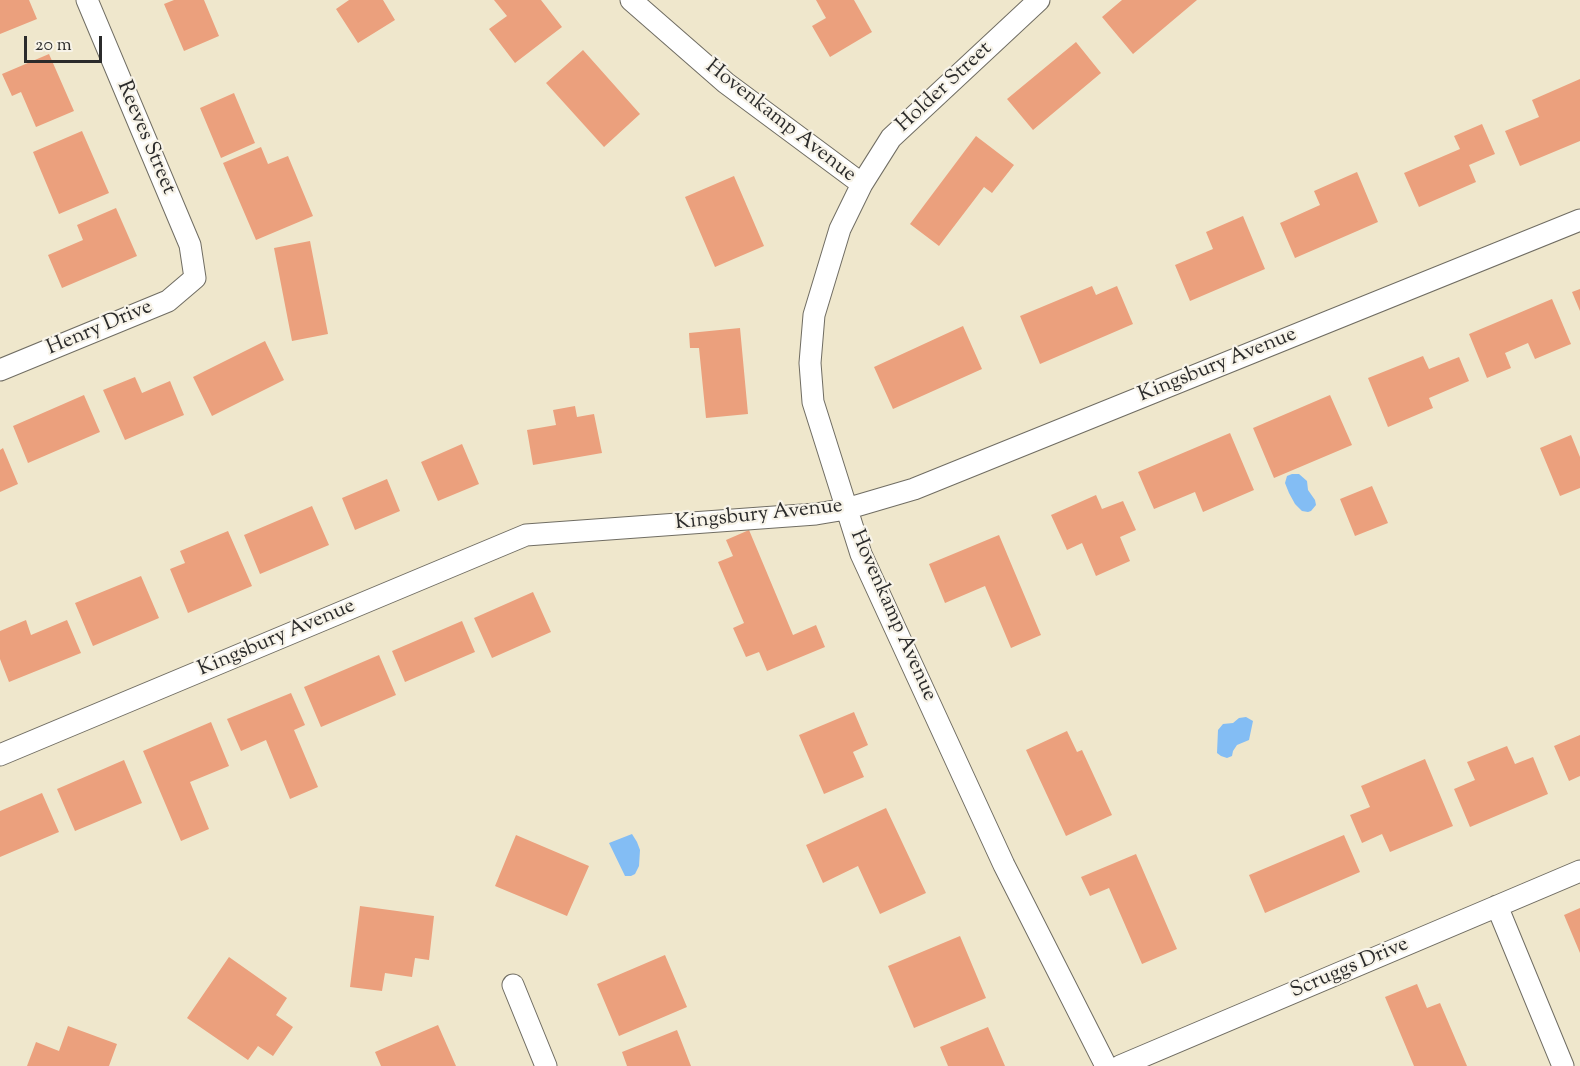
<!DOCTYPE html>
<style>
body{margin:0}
#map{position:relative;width:1580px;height:1066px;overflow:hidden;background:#efe7cc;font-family:"Sorts Mill Goudy",serif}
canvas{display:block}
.scale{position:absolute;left:24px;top:36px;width:78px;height:27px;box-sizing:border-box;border:3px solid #2b2b2b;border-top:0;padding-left:8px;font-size:18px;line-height:21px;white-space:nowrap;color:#2b2b2b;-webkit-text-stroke:4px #f7f3e8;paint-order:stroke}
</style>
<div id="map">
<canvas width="1580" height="1066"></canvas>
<div class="scale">20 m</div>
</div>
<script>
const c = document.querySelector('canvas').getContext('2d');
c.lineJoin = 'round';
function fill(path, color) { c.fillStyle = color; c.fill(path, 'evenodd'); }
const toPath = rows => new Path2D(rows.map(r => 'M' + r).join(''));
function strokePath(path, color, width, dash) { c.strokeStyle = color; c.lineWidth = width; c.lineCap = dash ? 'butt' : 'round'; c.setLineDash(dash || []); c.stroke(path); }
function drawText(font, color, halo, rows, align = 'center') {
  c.font = font + ' "Sorts Mill Goudy",serif'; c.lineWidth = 4.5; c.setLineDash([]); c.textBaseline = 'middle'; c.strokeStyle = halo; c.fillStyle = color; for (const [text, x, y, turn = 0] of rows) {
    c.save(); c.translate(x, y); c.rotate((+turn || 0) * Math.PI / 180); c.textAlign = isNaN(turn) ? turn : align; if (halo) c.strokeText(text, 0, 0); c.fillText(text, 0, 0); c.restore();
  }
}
fill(toPath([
 [1292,474,1299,474,1307,481,1308,490,1315,500,1316,505,1311,511,1308,512,1302,511,1295,504,1289,493,1285,483,1287,476],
 [1246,717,1253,721,1249,740,1237,745,1233,751,1232,756,1227,758,1221,756,1217,753,1218,730,1223,724,1233,723,1239,718],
 [632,834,637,842,640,850,639,866,635,874,631,876,625,876,609,843]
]), '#83bdf4');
fill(toPath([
 [0,0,29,0,37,19,0,34],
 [174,0,204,0,219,36,184,51,164,4],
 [349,0,383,0,395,20,358,43,336,9],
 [494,0,541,0,562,27,515,63,489,29,507,16],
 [816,0,854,0,872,32,830,57,812,26,826,18],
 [1122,0,1197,0,1133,54,1102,17],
 [1076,42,1101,73,1033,130,1007,99],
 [583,50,640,114,604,147,546,83],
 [49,54,74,111,36,127,21,92,12,96,2,74],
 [1580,79,1580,141,1520,166,1505,131,1539,117,1532,100],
 [234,93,255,143,221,158,200,108],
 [1482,124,1495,154,1469,165,1476,182,1419,207,1404,173,1460,149,1454,136],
 [82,131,109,193,59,214,33,152],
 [976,136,1014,165,992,193,984,187,939,246,910,224],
 [261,147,268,164,288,156,313,216,256,240,223,163],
 [1357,172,1378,222,1295,258,1280,223,1320,205,1314,191],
 [734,176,764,246,715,267,685,197],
 [116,208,137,256,62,288,48,255,83,240,77,225],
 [1243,216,1265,269,1190,301,1175,265,1213,249,1206,232],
 [310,241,328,334,292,341,274,248],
 [1092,286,1096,295,1117,286,1133,324,1040,364,1020,316],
 [1580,289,1580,311,1572,292],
 [1552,299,1571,344,1535,359,1528,343,1505,353,1511,368,1487,378,1469,334],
 [963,326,982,369,893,409,874,367],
 [740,328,748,414,706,418,699,348,690,348,689,333],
 [265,341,284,380,212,416,193,377],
 [1423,356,1429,369,1459,357,1469,381,1429,398,1433,408,1388,427,1368,378],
 [135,377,142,393,170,381,184,415,125,440,103,390],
 [84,395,100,432,28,463,13,426],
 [1330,395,1352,445,1274,478,1253,428],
 [575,406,577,417,594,414,602,453,533,465,527,430,556,425,553,410],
 [1230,433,1254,490,1203,512,1195,492,1154,509,1138,472],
 [1571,435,1580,457,1580,488,1560,496,1540,448],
 [462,444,479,484,438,501,421,462],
 [3,448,18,484,0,492,0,450],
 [387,479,400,511,355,530,342,498],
 [1372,486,1388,523,1355,536,1340,499],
 [1096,495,1102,509,1123,501,1136,530,1120,537,1130,561,1096,576,1082,543,1067,550,1051,515],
 [312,506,329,545,260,574,244,535],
 [749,530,793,635,816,625,825,647,767,671,759,652,746,657,733,628,744,623,718,562,733,556,726,540],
 [228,531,252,586,188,613,170,569,185,563,180,551],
 [999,535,1041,635,1011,648,985,586,945,603,929,564],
 [141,576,159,618,93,646,75,603],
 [533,592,551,632,492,658,474,618],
 [26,620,31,635,67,620,81,653,9,682,0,659,0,631],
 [462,621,475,652,405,682,392,651],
 [379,655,396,695,321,727,304,687],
 [291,693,305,725,294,730,318,787,290,799,266,740,241,751,227,719],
 [854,712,868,745,853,752,864,777,824,794,799,735],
 [211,722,229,766,190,782,209,829,181,841,143,751],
 [1067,731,1077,752,1082,750,1112,815,1066,836,1026,750],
 [1580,735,1580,776,1569,781,1554,746],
 [1507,746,1515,764,1533,757,1548,794,1470,827,1454,789,1475,780,1467,762],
 [1425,759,1453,826,1390,852,1382,834,1362,843,1350,815,1370,807,1361,786],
 [124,760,142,803,75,831,57,789],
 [42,793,59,832,0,857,0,811],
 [886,808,926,893,880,914,858,866,823,883,806,845],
 [516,835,589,866,567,916,495,886],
 [1344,835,1360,872,1265,913,1249,875],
 [1136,854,1177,949,1142,964,1109,888,1090,896,1081,877],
 [360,906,434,916,429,960,415,958,412,977,385,973,382,991,350,987],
 [1580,908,1580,953,1564,915],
 [960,936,986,998,914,1028,888,966],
 [665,955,687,1007,619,1036,597,984],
 [229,957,287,998,276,1015,293,1027,273,1056,258,1046,248,1060,187,1018],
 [1417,984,1427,1008,1440,1003,1467,1066,1414,1066,1385,997],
 [438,1025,456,1066,381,1066,375,1052],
 [68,1026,117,1044,109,1066,27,1066,36,1042,59,1051],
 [988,1027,1005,1066,948,1066,940,1047],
 [677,1030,691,1066,627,1066,622,1052]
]), '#eba07d');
const minor = toPath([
 [631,0,726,83,862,184],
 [1039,0,891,138,862,184,840,229,814,315,810,363,813,402,861,554,1004,865,1106,1066],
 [0,370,168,301,195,278,190,245,87,0],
 [0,755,526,535,816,514,846,509,914,489,1580,220],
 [1497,906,1563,1066],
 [513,985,546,1066],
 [1120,1066,1580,871]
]);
strokePath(minor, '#706d63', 23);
strokePath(minor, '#fff', 21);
drawText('21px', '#2b2b2b', '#f7f3e8', [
 ["Holder Street",945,88,-43],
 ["Hovenkamp Avenue",780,122,38],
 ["Reeves Street",145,138,67],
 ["Henry Drive",100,329,-23],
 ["Kingsbury Avenue",1218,366,-22],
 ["Kingsbury Avenue",759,516,-6],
 ["Hovenkamp Avenue",892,616,66],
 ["Kingsbury Avenue",277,639,-23],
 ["Scruggs Drive",1350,969,-23]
]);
</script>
